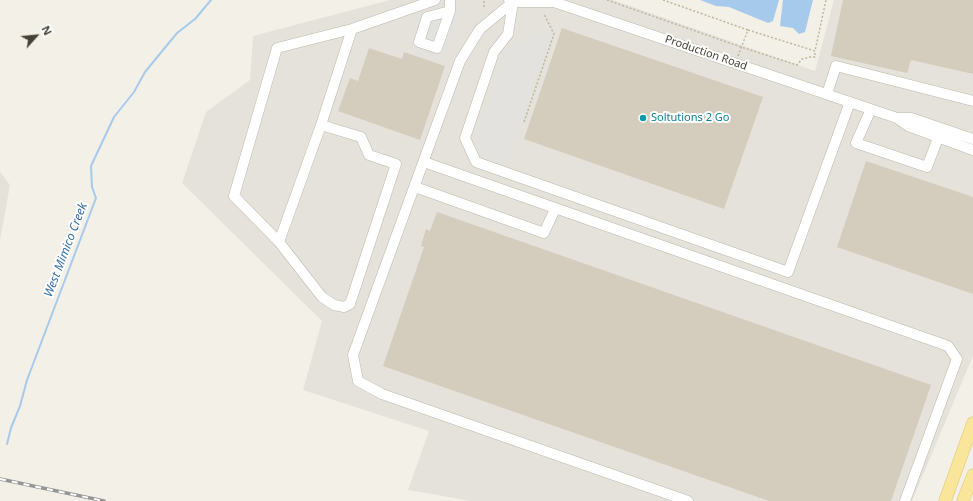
<!DOCTYPE html>
<style>
body{margin:0}
#map{position:relative;width:973px;height:501px;overflow:hidden;background:#f3f0e7;font-family:"Noto Sans",sans-serif}
canvas{display:block}
.north{position:absolute;left:16px;top:16px;width:40px;height:40px;-webkit-text-stroke:3px #fff;paint-order:stroke;rotate:63deg;font-size:11px;font-weight:700;line-height:16px;text-align:center;color:#454136}
.north::after{content:'';display:block;margin:auto;width:14px;height:18px;background:#454136;clip-path:polygon(50% 0,100% 100%,50% 72%,0 100%)}
</style>
<div id="map">
<canvas width="973" height="501"></canvas>
<div class="north">N</div>
</div>
<script>
const c = document.querySelector('canvas').getContext('2d');
c.lineJoin = 'round';
function fill(path, color) { c.fillStyle = color; c.fill(path, 'evenodd'); }
const toPath = rows => new Path2D(rows.map(r => 'M' + r).join(''));
function strokePath(path, color, width, dash) { c.strokeStyle = color; c.lineWidth = width; c.lineCap = dash ? 'butt' : 'round'; c.setLineDash(dash || []); c.stroke(path); }
function drawText(font, color, halo, rows, align = 'center') {
  c.font = font + ' "Noto Sans",sans-serif'; c.lineWidth = 4; c.setLineDash([]); c.textBaseline = 'middle'; c.strokeStyle = halo; c.fillStyle = color; for (const [text, x, y, turn = 0] of rows) {
    c.save(); c.translate(x, y); c.rotate((+turn || 0) * Math.PI / 180); c.textAlign = isNaN(turn) ? turn : align; if (halo) c.strokeText(text, 0, 0); c.fillText(text, 0, 0); c.restore();
  }
}
fill(toPath([
 [390,0,613,0,815,71,834,0,973,0,973,356,912,501,471,501,408,490,429,431,303,390,322,321,182,183,206,112,250,80,253,36],
 [0,172,10,185,0,240]
]), '#e5e2dc');
fill(toPath([
 [441,3,442,9,454,8,461,10,445,56,438,53,436,59,413,51,415,44,409,42,419,11,424,13,424,7],
 [539,31,552,35,506,164,488,160,475,136,506,49]
]), '#e4e2df');
fill(toPath([
 [700,0,779,0,773,21,768,23,729,7,716,6],
 [783,0,813,0,805,32,799,34,793,28,780,26]
]), '#a6caec');
strokePath(toPath([
 [7,444,11,428,20,406,27,380,96,198,92,187,91,166,114,117,134,92,145,72,177,33,195,19,211,0]
]), '#a6caec', 2);
fill(toPath([
 [843,0,973,0,973,74,911,60,907,73,831,56],
 [562,28,763,97,724,209,524,139],
 [369,48,402,59,404,52,445,66,420,140,338,111,350,78,358,81],
 [866,161,973,197,973,294,837,247],
 [437,212,931,385,891,501,769,501,383,366,424,247,421,246,426,229,430,231]
]), '#d4cdbd');
const minor = toPath([
 [450,0,450,11,437,48,419,42,427,17,450,11],
 [509,0,513,2,554,2,897,118,911,118,973,139],
 [513,2,480,29,460,61,353,355,358,381,382,394,688,501],
 [513,2,508,34,494,52,465,138,476,162,788,272,850,102],
 [352,29,321,125,279,242,234,196,277,48,352,29,435,0],
 [827,94,836,66,973,101],
 [871,109,856,143,927,167,938,138],
 [897,118,908,126,973,150],
 [424,162,948,346,957,359,905,501],
 [415,187,544,233,555,209],
 [279,242,322,297,334,305,344,307,350,304,396,164,369,155,361,137,321,125]
]);
const major = toPath([
 [945,501,973,423],
 [963,501,973,475]
]);
strokePath(minor, '#beb8aa', 11);
strokePath(major, '#ddc56a', 13);
strokePath(toPath([
 [607,0,741,47,797,65,802,59,810,57,815,57,815,51],
 [663,0,748,30],
 [484,7,484,0],
 [738,56,748,30,815,51,826,0],
 [524,122,554,34,544,14]
]), '#bfb59c', 1.5, [2, 2]);
strokePath(minor, '#fff', 10);
strokePath(major, '#f9e69a', 12);
const rail = toPath([
 [0,479,104,501]
]);
strokePath(rail, '#969696', 3.5);
strokePath(rail, '#fff', 2, [6]);
for (const [x, y, r, color] of [
 [643,118,4,"#0f9aa8"]
]) { const dot = new Path2D(); dot.arc(x, y, r, 0, 2 * Math.PI); c.fillStyle = color; c.fill(dot); strokePath(dot, '#fff', 1.5); }
drawText('11px', '#454136', '#fff', [
 ["Production Road",706,53,19]
]);
drawText('11px', '#0d838f', '#fff', [
 ["Soltutions 2 Go",651,118]
], 'left');
drawText('italic 12px', '#3570ac', '#fff', [
 ["West Mimico Creek",66,250,-69]
]);
</script>
